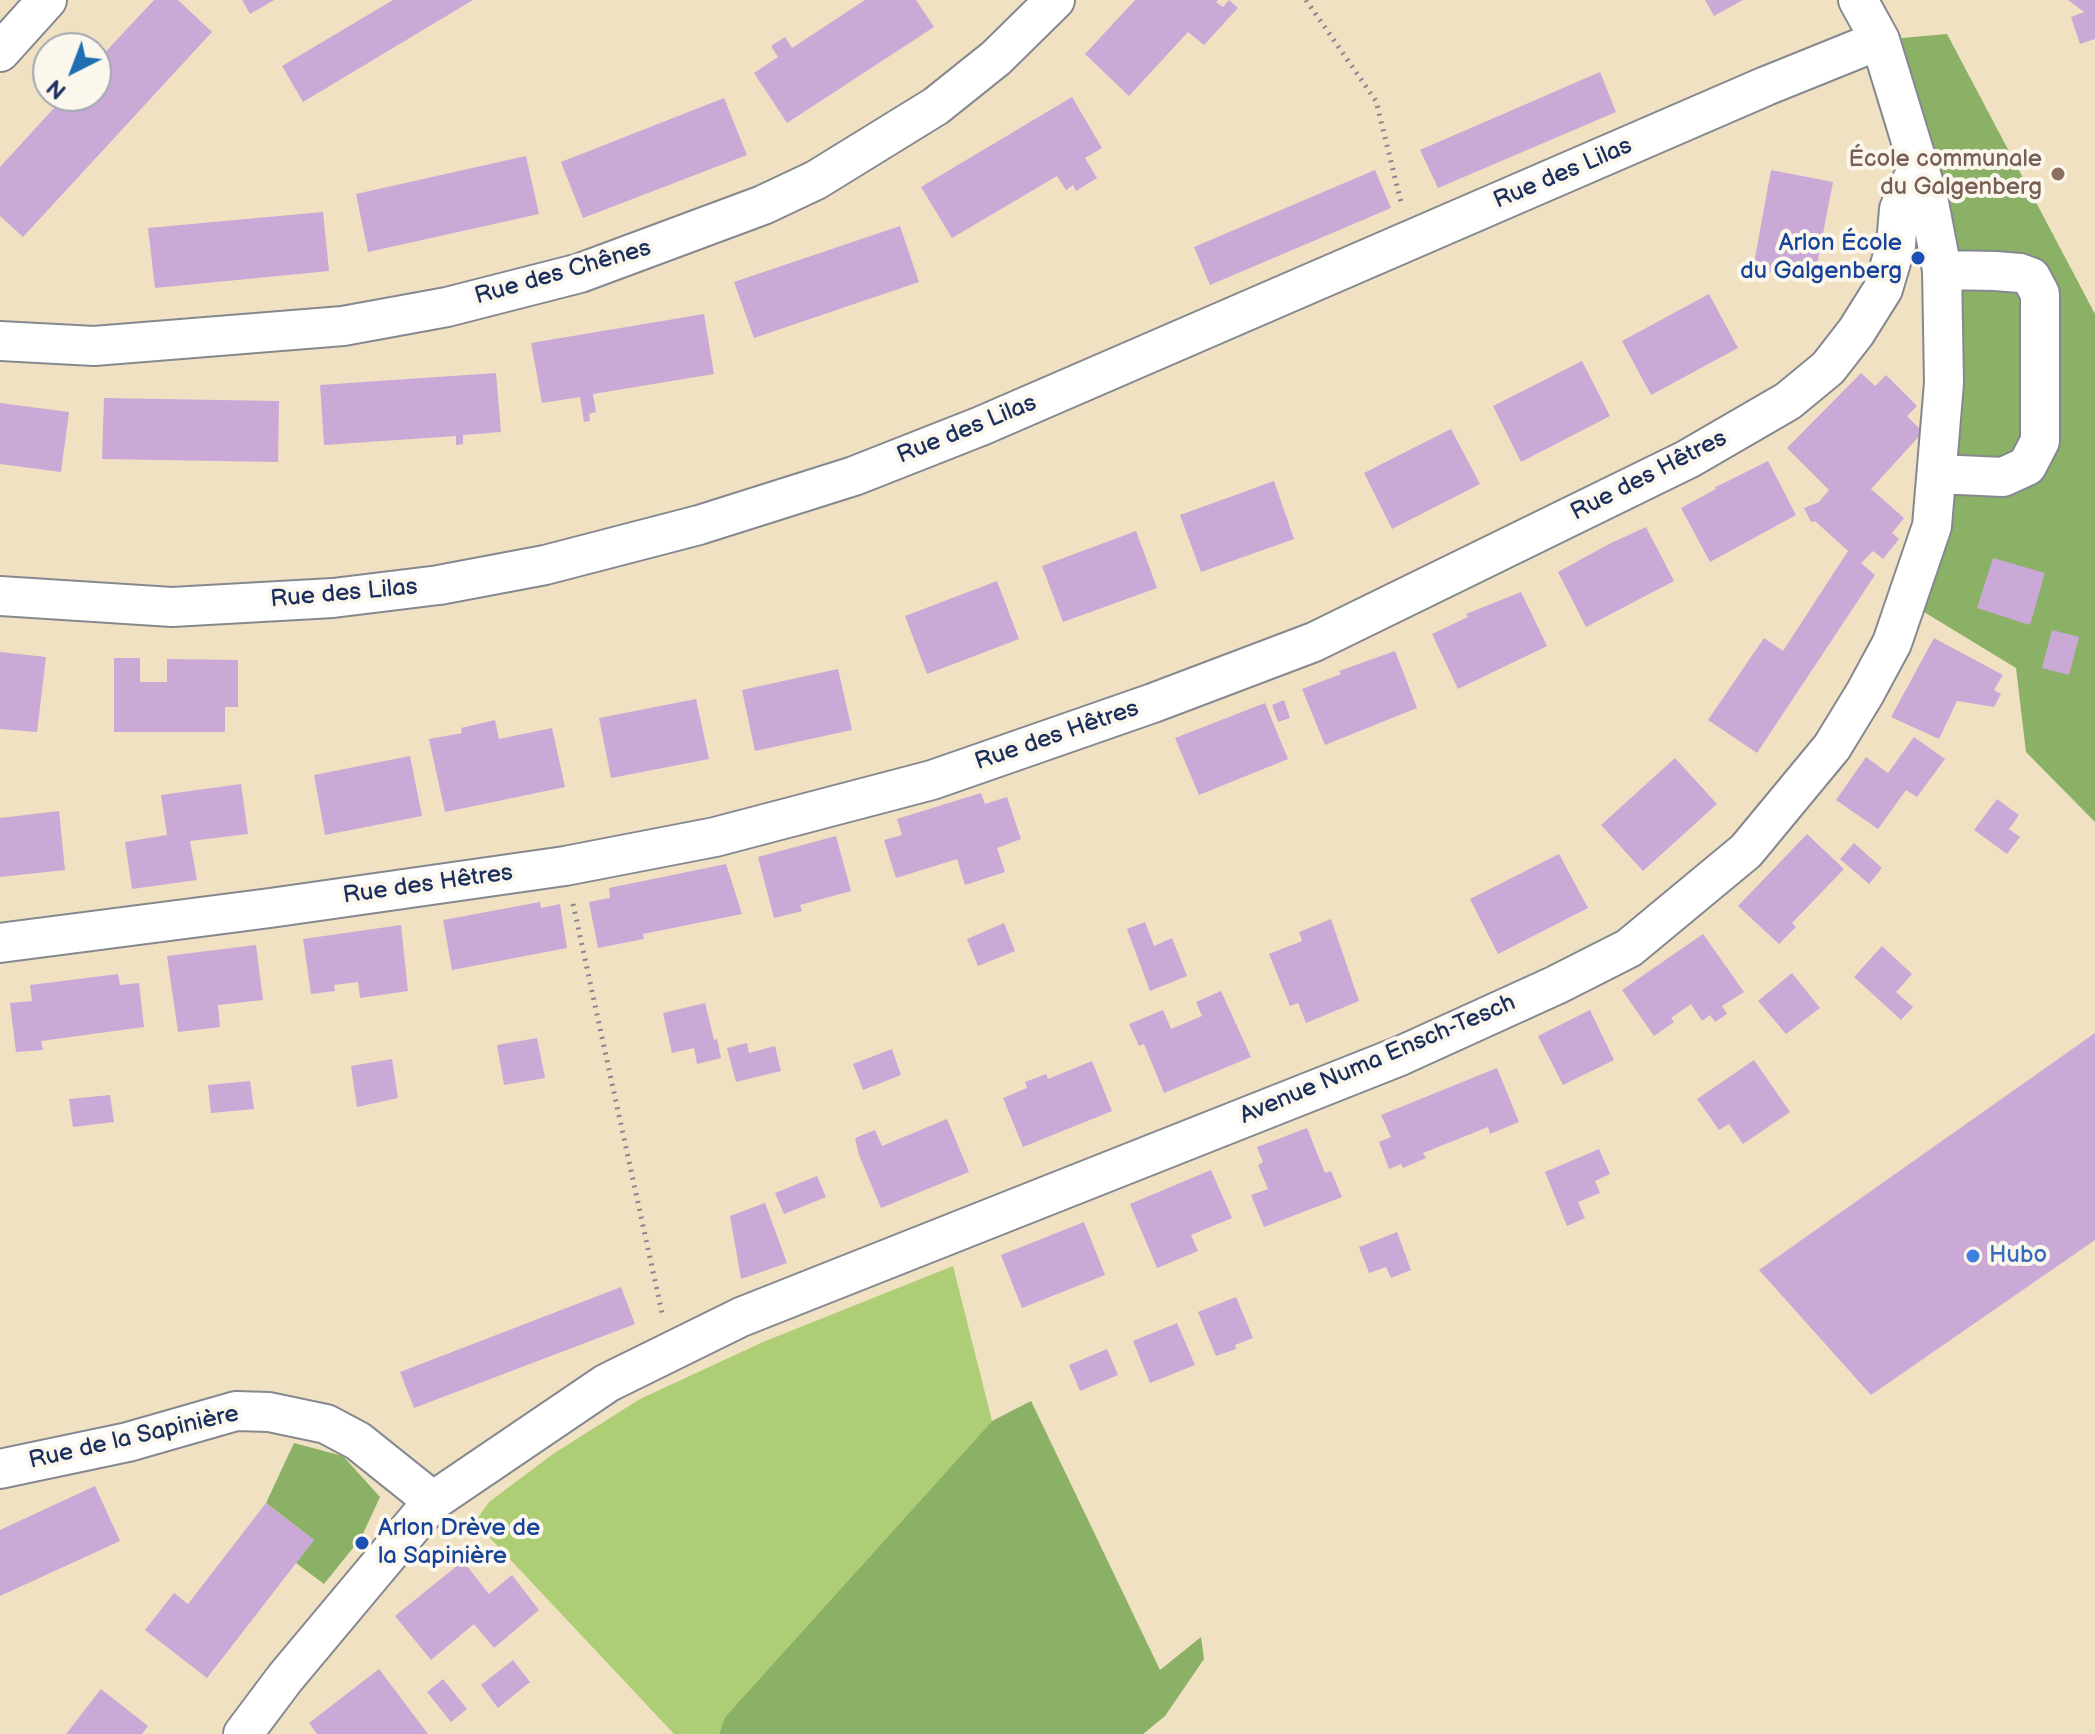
<!DOCTYPE html>
<meta charset="utf-8">
<style>
body{margin:0}
#map{position:relative;width:2095px;height:1734px;overflow:hidden;background:#f0e1c2;font-family:"Balsamiq Sans",sans-serif}
canvas{display:block}
.north{position:absolute;left:32px;top:32px;width:80px;height:80px;box-sizing:border-box;background:#fbf7ec;border:2px solid #a1a7b3;border-radius:50%;rotate:222deg;font-size:22px;font-weight:700;line-height:32px;text-align:center;color:#1b2f5e}
.north::after{content:'';display:block;margin:auto;width:28px;height:36px;background:#1f6fb2;clip-path:polygon(50% 0,100% 100%,50% 72%,0 100%)}
</style>
<div id="map">
<canvas width="2095" height="1734"></canvas>
<div class="north">N</div>
</div>
<script>
const c = document.querySelector('canvas').getContext('2d');
c.lineJoin = 'round';
function fill(path, color) { c.fillStyle = color; c.fill(path, 'evenodd'); }
const toPath = rows => new Path2D(rows.map(r => 'M' + r).join(''));
function strokePath(path, color, width, dash) { c.strokeStyle = color; c.lineWidth = width; c.lineCap = dash ? 'butt' : 'round'; c.setLineDash(dash || []); c.stroke(path); }
function drawText(font, color, halo, rows, align = 'center') {
  c.font = font + ' "Balsamiq Sans",sans-serif'; c.lineWidth = 8; c.setLineDash([]); c.textBaseline = 'middle'; c.strokeStyle = halo; c.fillStyle = color; for (const [text, x, y, turn = 0] of rows) {
    c.save(); c.translate(x, y); c.rotate((+turn || 0) * Math.PI / 180); c.textAlign = isNaN(turn) ? turn : align; if (halo) c.strokeText(text, 0, 0); c.fillText(text, 0, 0); c.restore();
  }
}
fill(toPath([
 [953,1266,992,1421,725,1717,719,1734,674,1734,475,1522,489,1502,553,1454,640,1399,763,1342]
]), '#aece75');
fill(toPath([
 [1947,34,2095,314,2095,822,2026,752,2016,668,1906,601,1944,383,1880,40],
 [1031,1401,1160,1670,1201,1637,1204,1659,1165,1716,1143,1734,719,1734,725,1717,992,1421],
 [294,1443,343,1456,380,1497,361,1538,324,1584,296,1563,314,1540,266,1503]
]), '#8ab166');
fill(toPath([
 [154,0,178,0,212,32,23,237,0,216,0,167,65,96,96,96,96,62],
 [242,0,274,0,250,14],
 [393,0,473,0,303,102,282,66],
 [865,0,916,0,934,27,787,123,754,73,778,57,771,46,785,37,792,48],
 [1135,0,1218,0,1216,2,1223,7,1229,0,1238,8,1204,45,1188,32,1129,96,1085,54],
 [1705,0,1743,0,1714,16],
 [2068,0,2095,0,2095,39,2080,44,2071,17,2084,12],
 [1600,72,1616,112,1438,188,1420,150],
 [1072,97,1102,148,1085,158,1097,178,1076,191,1073,185,1066,190,1057,176,952,238,921,187],
 [724,98,747,155,583,218,561,162],
 [526,156,539,214,368,252,356,194],
 [1375,170,1391,208,1210,285,1194,247],
 [1771,170,1833,182,1814,280,1753,269],
 [323,212,329,271,155,288,148,228],
 [900,226,919,282,754,338,734,282],
 [1709,294,1738,348,1651,395,1622,341],
 [704,314,714,374,593,394,596,412,589,414,590,421,584,422,580,397,542,403,531,343],
 [1582,361,1610,416,1521,462,1493,406],
 [496,373,501,432,463,435,463,444,456,445,456,436,324,445,320,385],
 [1861,373,1875,386,1886,375,1917,406,1907,416,1923,432,1871,489,1904,518,1892,533,1899,539,1883,559,1873,551,1861,563,1875,575,1757,753,1708,720,1764,638,1783,651,1848,551,1815,521,1811,522,1804,508,1819,502,1829,490,1787,448],
 [104,398,279,401,278,462,102,459],
 [0,403,69,412,61,472,0,464],
 [1451,429,1480,484,1392,529,1364,473],
 [1768,461,1796,515,1710,562,1681,508,1716,489,1715,487,1724,483],
 [1274,481,1294,539,1201,572,1180,515],
 [1646,527,1674,581,1586,627,1558,572,1609,544],
 [1136,531,1157,588,1063,622,1042,566],
 [1993,558,2045,573,2030,625,1977,608],
 [997,581,1019,639,927,674,905,616],
 [1521,592,1547,646,1458,689,1432,634,1468,617,1466,614],
 [2052,630,2079,637,2069,675,2042,668],
 [1934,638,2003,675,1994,690,2001,694,1994,707,1957,701,1939,739,1891,717],
 [1395,651,1417,708,1325,745,1302,689,1341,674,1339,671],
 [0,652,46,657,37,732,0,729],
 [114,658,140,658,140,682,167,682,167,659,238,660,238,707,225,707,225,732,114,732],
 [838,669,852,730,755,751,742,690],
 [696,699,709,759,611,778,599,718],
 [1284,700,1290,718,1278,722,1272,705],
 [1265,703,1288,759,1199,795,1175,738],
 [495,720,499,739,552,728,565,787,445,812,429,739,462,733,461,728],
 [1914,737,1945,759,1917,797,1906,790,1878,829,1836,800,1866,757,1888,773],
 [410,756,422,816,325,835,314,775],
 [1675,758,1717,804,1643,871,1601,825],
 [241,784,248,834,190,841,197,880,132,889,125,842,167,835,161,795],
 [981,793,985,804,1007,797,1021,839,997,848,1005,872,965,885,957,859,896,878,884,840,902,835,897,819],
 [1997,799,2019,815,2009,829,2020,837,2007,854,1974,830],
 [59,811,65,870,0,877,0,818],
 [1807,834,1844,869,1792,923,1796,927,1779,944,1738,906],
 [836,836,851,891,800,905,802,911,774,918,758,857],
 [1854,843,1882,868,1869,884,1840,859],
 [1559,854,1588,908,1498,954,1470,899],
 [726,864,742,914,643,934,644,939,598,948,589,902,610,898,609,888],
 [540,902,541,908,560,904,567,948,452,970,443,920],
 [1331,919,1359,1001,1306,1023,1298,1003,1290,1006,1269,954,1302,941,1299,932],
 [1145,922,1154,946,1172,938,1187,976,1150,991,1127,929],
 [1004,923,1015,951,978,966,967,939],
 [401,925,408,991,360,998,358,982,334,985,335,991,311,994,303,939],
 [1703,934,1744,992,1722,1006,1727,1014,1715,1022,1710,1015,1702,1021,1691,1004,1671,1018,1674,1022,1654,1036,1622,990],
 [256,945,263,1000,218,1005,220,1027,178,1032,167,956],
 [1882,946,1912,974,1896,992,1913,1007,1901,1020,1854,977],
 [1792,973,1820,1008,1786,1034,1758,1001],
 [118,974,120,985,139,983,144,1027,41,1041,43,1050,16,1052,10,1003,32,1001,30,985],
 [1221,991,1251,1057,1164,1093,1144,1044,1139,1046,1129,1024,1163,1010,1171,1029,1202,1016,1196,1002],
 [705,1003,714,1040,717,1039,721,1058,697,1064,694,1048,672,1053,663,1013],
 [1590,1010,1614,1060,1563,1085,1538,1036],
 [2095,1033,2095,1240,1871,1395,1759,1270],
 [537,1038,545,1078,504,1085,497,1045],
 [747,1043,749,1053,775,1046,781,1071,736,1082,727,1048],
 [892,1049,901,1075,863,1090,853,1064],
 [392,1059,398,1098,357,1107,351,1066],
 [1754,1060,1790,1112,1743,1144,1729,1124,1719,1130,1697,1099],
 [1092,1061,1112,1111,1023,1147,1003,1098,1027,1088,1025,1082,1046,1074,1048,1079],
 [1497,1068,1519,1122,1490,1134,1488,1127,1423,1153,1426,1158,1403,1168,1401,1164,1389,1169,1379,1142,1391,1137,1381,1115],
 [250,1081,254,1109,211,1113,208,1085],
 [110,1095,114,1122,73,1127,69,1099],
 [947,1119,969,1172,881,1208,859,1155,855,1138,875,1130,882,1146],
 [1307,1128,1325,1173,1331,1171,1342,1197,1264,1227,1251,1195,1268,1189,1258,1165,1263,1162,1257,1147],
 [1599,1149,1610,1174,1595,1181,1600,1193,1578,1202,1585,1218,1567,1226,1545,1172],
 [1211,1170,1232,1218,1191,1235,1198,1251,1157,1268,1130,1204],
 [817,1176,826,1197,784,1214,775,1193],
 [765,1203,787,1263,741,1279,730,1216],
 [1084,1222,1105,1275,1022,1308,1001,1255],
 [1397,1232,1411,1270,1391,1278,1386,1267,1369,1273,1359,1247],
 [621,1287,635,1324,414,1408,400,1372],
 [1236,1297,1253,1338,1235,1345,1236,1349,1216,1356,1198,1312],
 [1177,1323,1195,1365,1150,1383,1133,1341],
 [1107,1349,1118,1375,1080,1391,1069,1365],
 [95,1486,120,1541,0,1596,0,1530],
 [266,1503,314,1540,207,1678,145,1630,174,1593,188,1604],
 [463,1561,489,1594,512,1575,539,1610,494,1648,474,1624,431,1660,395,1616],
 [513,1660,530,1682,498,1708,481,1685],
 [379,1669,428,1734,317,1734,309,1723],
 [443,1679,467,1709,451,1722,427,1692],
 [101,1689,148,1726,142,1734,66,1734]
]), '#caa9d7');
const street = toPath([
 [0,52,47,0],
 [0,341,94,346,343,326,447,307,580,273,763,205,816,180,936,106,996,58,1055,0],
 [1937,474,2003,477,2027,466,2040,441,2040,294,2031,277,2020,273,1995,271,1942,270],
 [0,596,172,607,333,598,439,585,545,565,699,525,854,476,981,426,1766,86,1880,40],
 [0,943,270,908,565,866,715,837,932,780,1153,703,1314,642,1688,459,1788,401,1828,368,1856,332,1883,289,1896,245,1899,209,1917,169],
 [0,1469,128,1442,236,1411,269,1412,326,1424,358,1441,433,1501],
 [243,1734,285,1678,433,1501,607,1383,741,1317,1400,1056,1556,985,1629,948,1746,851,1832,747,1865,693,1892,643,1932,526,1944,383,1942,270,1928,197,1880,40,1858,0]
]);
strokePath(street, '#868890', 42);
strokePath(toPath([
 [1306,0,1376,101,1401,202],
 [573,904,662,1313]
]), '#868890', 5, [2, 6]);
strokePath(street, '#fff', 38);
for (const [x, y, r, color] of [
 [2058,174,8,"#8d6e63"],
 [1918,258,8,"#1a4fb4"],
 [1973,1256,8,"#3f7fe0"],
 [362,1543,8,"#1a4fb4"]
]) { const dot = new Path2D(); dot.arc(x, y, r, 0, 2 * Math.PI); c.fillStyle = color; c.fill(dot); strokePath(dot, '#fbf7ec', 3); }
drawText('24px', '#785e54', '#fbf7ec', [
 ["École communale",2042,160],
 ["du Galgenberg",2042,188]
], 'right');
drawText('24px', '#1b2f5e', '#fbf7ec', [
 ["Rue des Lilas",1563,174,-23],
 ["Rue des Chênes",563,273,-16],
 ["Rue des Lilas",967,430,-22],
 ["Rue des Hêtres",1649,476,-27],
 ["Rue des Lilas",344,594,-5],
 ["Rue des Hêtres",1057,736,-19],
 ["Rue des Hêtres",428,885,-8],
 ["Avenue Numa Ensch-Tesch",1378,1060,-23],
 ["Rue de la Sapinière",134,1438,-13]
]);
drawText('24px', '#164399', '#fbf7ec', [
 ["Arlon École",1902,244],
 ["du Galgenberg",1902,272],
 ["Arlon Drève de",378,1529,"left"],
 ["la Sapinière",378,1557,"left"]
], 'right');
drawText('24px', '#366cbe', '#fbf7ec', [
 ["Hubo",1989,1256]
], 'left');
</script>
